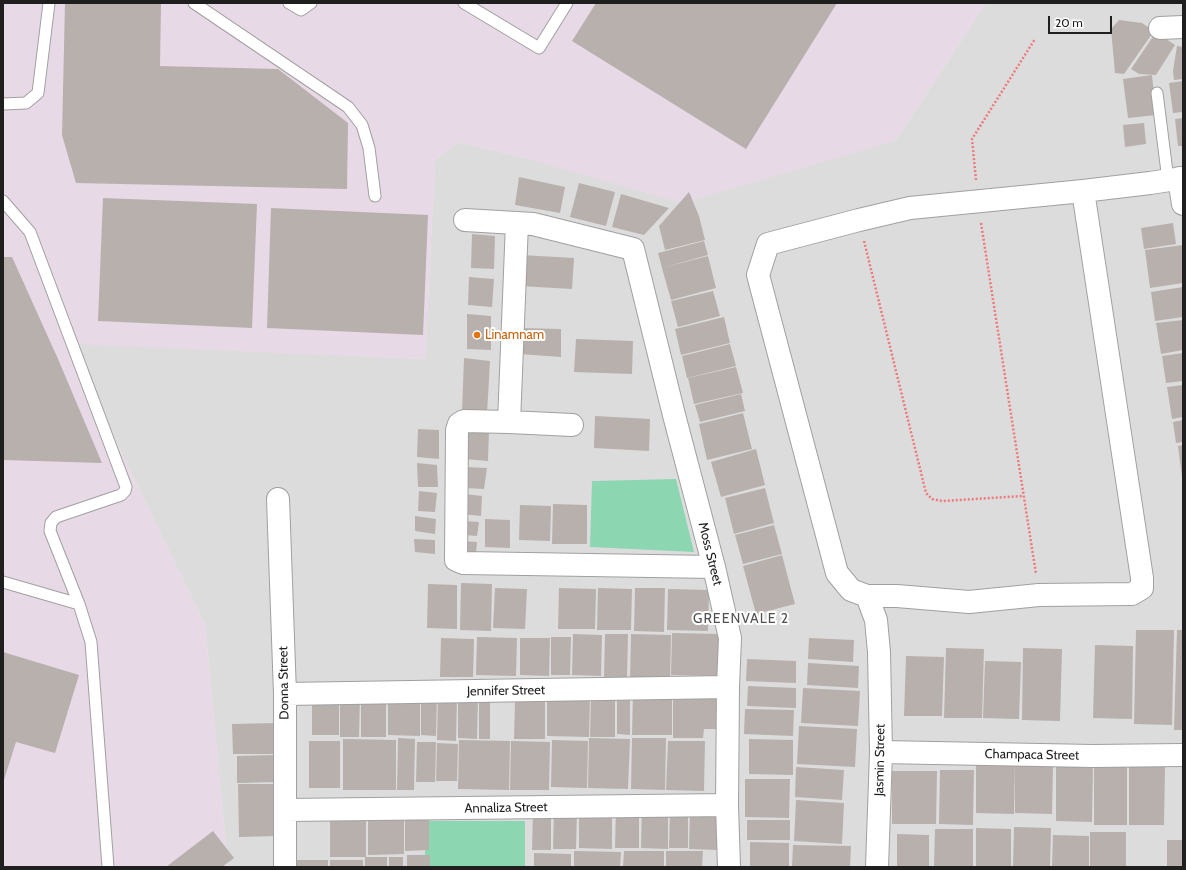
<!DOCTYPE html>
<style>
body{margin:0}
#map{position:relative;width:1186px;height:870px;overflow:hidden;background:#efebe7;font-family:Cabin,sans-serif}
canvas{display:block}
.frame{position:absolute;inset:0;border:4px solid #1f1f1f;pointer-events:none}
.scale{position:absolute;left:1048px;top:16px;width:64px;height:18px;box-sizing:border-box;border:2px solid #1f1f1f;border-top:0;padding-left:5px;font-size:12px;line-height:14px;white-space:nowrap;color:#1f1f1f;-webkit-text-stroke:3px #fff;paint-order:stroke}
</style>
<div id="map">
<canvas width="1186" height="870"></canvas>
<div class="frame"></div>
<div class="scale">20 m</div>
</div>
<script>
const c = document.querySelector('canvas').getContext('2d');
c.lineJoin = 'round';
function fill(path, color) { c.fillStyle = color; c.fill(path, 'evenodd'); }
const toPath = rows => new Path2D(rows.map(r => 'M' + r).join(''));
function strokePath(path, color, width, dash) { c.strokeStyle = color; c.lineWidth = width; c.lineCap = dash ? 'butt' : 'round'; c.setLineDash(dash || []); c.stroke(path); }
function drawText(font, color, halo, rows, align = 'center') {
  c.font = font + ' Cabin,sans-serif'; c.lineWidth = 4; c.setLineDash([]); c.textBaseline = 'middle'; c.strokeStyle = halo; c.fillStyle = color; for (const [text, x, y, turn = 0] of rows) {
    c.save(); c.translate(x, y); c.rotate((+turn || 0) * Math.PI / 180); c.textAlign = isNaN(turn) ? turn : align; if (halo) c.strokeText(text, 0, 0); c.fillText(text, 0, 0); c.restore();
  }
}
fill(toPath([
 [986,3,1183,3,1183,867,228,867,205,625,118,446,74,343,425,359,435,160,458,142,525,158,895,141]
]), '#dddcdd');
fill(toPath([
 [3,3,986,3,895,141,682,203,525,158,458,142,435,160,425,359,74,344,118,446,205,625,228,867,3,867]
]), '#e8d9e6');
fill(toPath([
 [676,479,694,552,590,547,592,481],
 [425,821,525,821,525,867,425,867]
]), '#8cd7b2');
fill(toPath([
 [65,3,161,3,160,66,278,69,348,123,347,189,76,183,62,135],
 [596,3,837,3,746,149,572,41],
 [1119,20,1142,23,1154,31,1124,74,1115,73,1111,29],
 [1156,32,1175,45,1156,75,1139,74,1131,69],
 [1177,46,1183,47,1183,79,1174,80,1173,71],
 [1152,75,1156,115,1128,118,1123,79],
 [1183,81,1183,112,1173,113,1169,83],
 [1183,118,1183,146,1178,146,1175,119],
 [1144,123,1146,144,1125,147,1123,125],
 [519,177,565,187,560,213,515,205],
 [579,183,615,192,606,226,570,217],
 [689,192,699,216,705,240,665,250,659,226],
 [621,194,669,208,644,235,612,227],
 [103,198,257,204,252,328,98,321],
 [271,208,428,215,423,335,267,328],
 [1173,223,1176,244,1144,249,1141,228],
 [472,234,495,236,494,269,471,268],
 [704,241,708,255,662,268,658,253],
 [1183,245,1183,283,1150,288,1145,250],
 [521,255,574,258,572,289,519,286],
 [708,256,716,288,671,300,662,268],
 [3,257,12,257,58,359,102,463,3,460],
 [469,277,494,279,492,307,468,305],
 [1183,287,1183,317,1155,321,1151,292],
 [713,291,720,316,678,327,671,301],
 [467,314,491,316,491,350,467,349],
 [724,317,730,343,681,355,675,329],
 [1183,320,1183,350,1161,354,1156,323],
 [519,328,561,329,561,357,519,354],
 [576,339,633,341,632,374,574,372],
 [730,344,736,366,687,378,682,356],
 [1183,353,1183,381,1166,383,1162,356],
 [464,358,490,361,487,414,462,412],
 [736,367,743,393,694,404,688,378],
 [1183,385,1183,417,1172,419,1167,387],
 [741,394,745,411,700,422,695,405],
 [743,413,752,449,707,460,699,424],
 [595,416,650,419,649,451,594,448],
 [1183,420,1183,442,1176,443,1173,422],
 [418,429,439,430,439,459,417,457],
 [467,429,489,430,488,461,464,459],
 [1183,445,1183,477,1182,477,1178,446],
 [756,449,765,485,721,497,711,462],
 [417,463,437,465,438,487,418,487],
 [466,467,487,468,484,489,465,488],
 [765,488,774,523,734,534,725,498],
 [419,491,437,493,435,512,418,511],
 [464,494,482,496,481,516,463,514],
 [553,504,587,505,587,544,552,544],
 [520,505,551,506,550,541,519,540],
 [415,516,436,519,435,534,415,531],
 [485,519,510,520,510,548,485,547],
 [465,521,479,522,477,536,465,535],
 [774,525,782,554,743,564,735,535],
 [414,539,435,540,435,554,415,552],
 [462,541,477,542,476,553,462,551],
 [782,555,795,604,756,614,743,566],
 [461,583,492,584,491,631,460,630],
 [428,584,457,585,457,629,427,628],
 [495,588,527,589,525,629,493,628],
 [559,588,596,589,595,629,558,629],
 [598,588,632,589,631,630,597,630],
 [635,588,665,588,664,632,634,631],
 [668,589,709,590,708,631,667,630],
 [1136,630,1174,630,1172,725,1134,724],
 [1177,630,1183,630,1183,730,1174,730],
 [672,633,720,634,719,676,671,675],
 [573,634,602,635,601,676,572,675],
 [605,634,628,634,627,679,604,679],
 [631,634,671,635,670,680,630,679],
 [477,637,517,638,516,676,476,675],
 [551,637,571,637,570,675,551,675],
 [441,638,474,639,473,677,440,677],
 [520,638,550,638,549,676,520,675],
 [809,638,854,640,853,662,808,659],
 [1095,645,1133,646,1132,719,1093,718],
 [946,648,984,649,982,718,944,718],
 [1023,648,1062,649,1060,721,1022,720],
 [3,652,79,675,55,753,16,742,3,783],
 [906,656,944,657,942,716,904,716],
 [747,659,796,661,796,683,746,681],
 [985,661,1021,662,1019,719,983,718],
 [808,663,859,666,858,688,807,685],
 [748,686,796,688,796,708,747,706],
 [803,688,860,691,858,726,801,723],
 [633,692,672,692,672,735,632,735],
 [617,693,630,693,630,735,617,734],
 [421,695,437,695,436,736,421,735],
 [673,695,722,695,722,729,704,729,703,738,673,738],
 [340,696,360,696,359,737,340,737],
 [361,696,386,696,386,737,361,737],
 [438,696,457,696,456,741,437,740],
 [458,696,478,696,477,739,458,738],
 [388,697,420,697,420,736,388,735],
 [547,697,590,698,589,737,547,736],
 [591,699,615,699,615,737,590,737],
 [312,702,339,703,339,735,312,735],
 [479,702,490,702,490,739,479,739],
 [515,702,545,702,545,739,514,739],
 [745,709,794,710,793,736,744,734],
 [276,723,276,754,233,754,232,724],
 [799,726,857,729,855,767,797,764],
 [398,738,415,739,414,790,397,790],
 [589,738,630,739,628,789,588,788],
 [632,738,666,738,665,790,631,789],
 [343,739,396,740,396,790,343,790],
 [749,739,793,740,793,775,749,774],
 [459,740,510,741,509,790,458,789],
 [552,740,588,741,587,788,551,787],
 [309,741,340,741,340,788,309,788],
 [511,741,550,742,549,790,510,790],
 [668,741,705,741,704,791,666,790],
 [417,742,436,742,435,782,416,782],
 [437,743,458,744,457,781,436,781],
 [276,755,276,782,237,783,237,756],
 [976,762,1015,763,1014,814,976,813],
 [1056,765,1093,765,1092,822,1056,821],
 [1015,766,1053,766,1052,814,1015,813],
 [1094,766,1127,766,1127,825,1094,825],
 [796,767,844,770,842,800,795,797],
 [1129,767,1165,767,1164,825,1129,825],
 [940,770,974,770,973,825,939,824],
 [892,771,937,771,936,824,892,824],
 [745,779,790,779,789,818,745,817],
 [238,784,276,784,277,836,239,837],
 [796,800,844,803,842,844,794,841],
 [642,806,668,807,668,849,641,848],
 [616,807,639,807,639,848,615,848],
 [533,810,551,811,551,850,532,850],
 [554,810,577,810,576,849,553,849],
 [690,810,719,811,718,850,689,849],
 [579,813,612,814,612,849,579,848],
 [670,813,688,814,688,848,669,848],
 [330,814,366,814,366,857,387,857,387,867,365,867,365,857,330,857],
 [405,815,429,815,429,850,405,851],
 [368,818,404,818,404,854,368,855],
 [747,820,790,820,790,840,747,840],
 [1014,827,1051,828,1050,867,1013,867],
 [976,828,1011,829,1011,867,976,867],
 [935,829,973,829,973,867,934,867],
 [213,831,234,858,222,867,166,867],
 [1090,832,1126,832,1126,867,1090,867],
 [897,834,929,835,929,867,897,867],
 [1053,835,1089,836,1089,867,1052,867],
 [1167,840,1183,840,1183,867,1167,867],
 [750,842,789,843,789,867,750,867],
 [793,845,851,846,850,867,792,867],
 [574,851,621,852,620,867,574,867],
 [624,851,664,851,664,867,623,867],
 [666,851,703,851,702,867,666,867],
 [534,853,571,854,571,867,534,867],
 [407,855,430,855,430,867,407,867],
 [389,857,403,857,403,867,389,867],
 [294,860,328,860,328,867,294,867],
 [330,860,363,860,363,867,330,867]
]), '#b8b0ac');
const lane = toPath([
 [194,3,348,107,362,125,369,148,375,196],
 [289,3,301,10,311,3],
 [464,3,539,48,567,3],
 [1157,93,1168,180],
 [3,104,26,103,38,93,49,3],
 [3,201,30,232,126,487,125,491,121,495,56,517,51,523,50,531,79,604],
 [3,582,79,604,91,642,108,867]
]);
const street = toPath([
 [1160,28,1183,27],
 [1179,178,1183,204],
 [465,220,533,224,633,249,674,415,714,567,730,638,728,687,727,805,729,867],
 [509,422,517,223],
 [572,425,509,422,464,421,459,424,457,430,456,560,463,563,714,567],
 [278,499,285,694,285,867],
 [867,596,897,596,969,602,1039,595,1132,594,1142,588,1142,578,1083,191],
 [285,694,728,687],
 [881,752,1093,756,1183,755],
 [285,810,727,805],
 [877,867,881,752,879,652,876,620,867,596,851,590,837,573,758,275,768,244,859,220,910,208,1083,191,1150,183,1183,178]
]);
strokePath(lane, '#a0a0a0', 13);
strokePath(street, '#a0a0a0', 24);
strokePath(toPath([
 [976,180,972,139,1035,39],
 [981,223,1036,574],
 [864,241,926,493,932,499,942,501,1023,496]
]), '#ee7979', 2.5, [2, 2]);
strokePath(lane, '#fff', 11);
strokePath(street, '#fff', 22);
for (const [x, y, r, color] of [
 [477,335,4,"#e8710a"]
]) { const dot = new Path2D(); dot.arc(x, y, r, 0, 2 * Math.PI); c.fillStyle = color; c.fill(dot); strokePath(dot, '#fff', 1.5); }
drawText('13px', '#c56008', '#fff', [
 ["Linamnam",485,335]
], 'left');
drawText('13px', '#1f1f1f', '#fff', [
 ["Moss Street",710,554,76],
 ["Donna Street",284,683,-91],
 ["Jennifer Street",506,691,-1],
 ["Champaca Street",1032,755,1],
 ["Jasmin Street",880,760,-89],
 ["Annaliza Street",506,808,-1]
]);
c.letterSpacing = '1px';
drawText('14px', '#525252', '#fff', [
 ["GREENVALE 2",741,619]
]);
c.letterSpacing = '0px';
</script>
